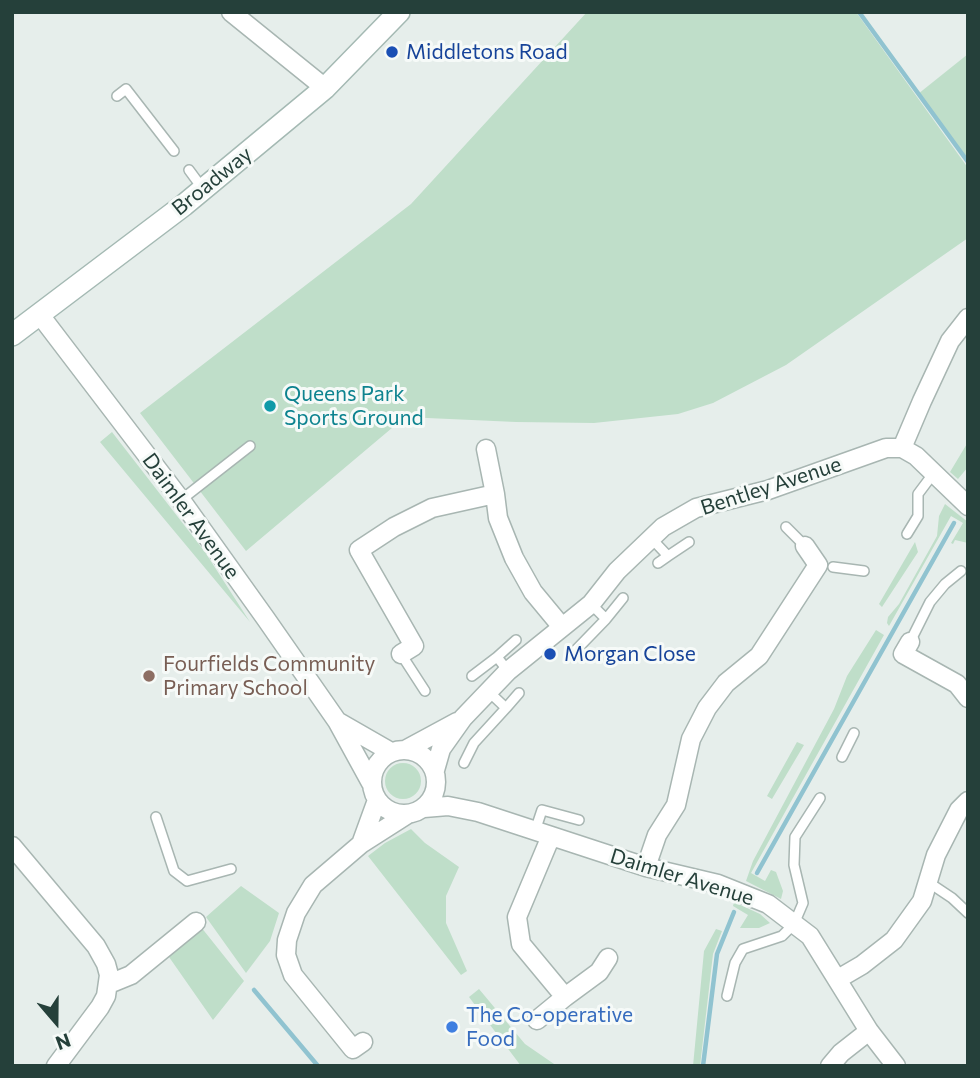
<!DOCTYPE html>
<style>
body{margin:0}
#map{position:relative;width:980px;height:1078px;overflow:hidden;background:#e6eeeb;font-family:Commissioner,sans-serif}
canvas{display:block}
.frame{position:absolute;inset:0;border:14px solid #25403a;pointer-events:none}
.north{position:absolute;left:21px;top:987px;width:70px;height:70px;-webkit-text-stroke:5px #f6faf8;paint-order:stroke;rotate:160deg;font-size:19px;font-weight:700;line-height:28px;text-align:center;color:#25403a}
.north::after{content:'';display:block;margin:auto;width:24px;height:32px;background:#25403a;clip-path:polygon(50% 0,100% 100%,50% 72%,0 100%)}
</style>
<div id="map">
<canvas width="980" height="1078"></canvas>
<div class="frame"></div>
<div class="north">N</div>
</div>
<script>
const c = document.querySelector('canvas').getContext('2d');
c.lineJoin = 'round';
function fill(path, color) { c.fillStyle = color; c.fill(path, 'evenodd'); }
const toPath = rows => new Path2D(rows.map(r => 'M' + r).join(''));
function strokePath(path, color, width, dash) { c.strokeStyle = color; c.lineWidth = width; c.lineCap = dash ? 'butt' : 'round'; c.setLineDash(dash || []); c.stroke(path); }
function drawText(font, color, halo, rows, align = 'center') {
  c.font = font + ' Commissioner,sans-serif'; c.lineWidth = 6; c.setLineDash([]); c.textBaseline = 'middle'; c.strokeStyle = halo; c.fillStyle = color; for (const [text, x, y, turn = 0] of rows) {
    c.save(); c.translate(x, y); c.rotate((+turn || 0) * Math.PI / 180); c.textAlign = isNaN(turn) ? turn : align; if (halo) c.strokeText(text, 0, 0); c.fillText(text, 0, 0); c.restore();
  }
}
fill(toPath([
 [587,12,856,12,968,168,968,238,786,365,713,403,678,414,594,423,516,422,405,417,246,551,140,413,411,204],
 [968,54,968,161,918,94],
 [112,432,205,552,250,622,100,442],
 [968,442,968,467,958,479,950,472],
 [945,504,968,522,968,543,955,540,953,544,951,543,963,523,951,516,889,626,887,623,888,617,899,604,937,536,939,516],
 [915,542,918,552,882,607,879,604],
 [876,630,884,635,751,873,765,881,771,870,776,872,783,891,781,899,746,881,753,861,834,709,847,676],
 [797,742,804,745,772,799,767,796],
 '385 781a18 18 0 1 1 36 0a18 18 0 1 1-36 0Z',
 [411,829,425,843,459,867,446,896,446,923,467,971,461,975,368,856,385,843],
 [241,886,279,913,270,941,246,973,206,917],
 [734,902,760,914,770,923,759,928,740,928,748,915,733,906],
 [201,927,244,981,213,1020,169,957],
 [716,929,722,931,713,954,700,1066,693,1066,704,951],
 [479,989,525,1044,557,1066,521,1066,469,997]
]), '#bfdec9');
strokePath(toPath([
 [859,12,968,162],
 [757,873,954,523],
 [254,990,318,1066],
 [703,1066,717,954,734,912]
]), '#90c3d0', 4.5);
const service = toPath([
 [117,96,126,89,174,151],
 [189,170,203,189],
 [181,500,250,446],
 [786,527,805,546],
 [907,534,918,516,918,494,933,474],
 [651,538,668,556,689,542],
 [658,563,668,556],
 [833,567,864,571],
 [606,619,623,598],
 [910,642,930,602,945,584,961,571],
 [574,652,606,619,591,604],
 [401,654,425,691],
 [508,671,497,657,516,640],
 [472,676,497,657],
 [506,708,519,693],
 [842,757,854,733],
 [464,763,474,743,506,708,488,691],
 [156,817,174,871,187,881,231,869],
 [535,831,542,810,579,820],
 [928,882,952,898,968,913],
 [727,996,735,963,743,949,782,936,794,924,803,903,794,865,795,837,820,798]
]);
const minor = toPath([
 [231,12,325,88],
 [40,315,181,500,266,619,337,721,371,783],
 [902,448,922,401,950,341,968,318],
 [486,449,495,494],
 [910,642,903,654,957,684,968,698],
 [401,654,414,646,359,550,394,527,432,508,495,494,498,518,514,558,533,592,562,627],
 [337,721,391,752],
 [407,749,457,722],
 '372 782a32 32 0 1 1 64 0a32 32 0 1 1-64 0Z',
 [435,770,441,749,463,718,508,671,591,604,617,571,663,527,696,508,768,490,886,448,902,448,916,456,968,506],
 [424,808,448,806,478,812,646,867,718,884,768,904,810,936,869,1031,896,1066],
 [361,844,377,800],
 [12,846,96,946,106,964,109,975,106,996,100,1007,56,1066],
 [646,867,657,835,676,805,691,739,707,708,726,683,759,656,818,565,805,546],
 [838,979,862,965,894,940,922,901,936,855,959,810,968,801],
 [109,984,131,975,196,922],
 [565,997,599,972,608,958],
 [537,1020,565,997,521,944,517,917,551,836],
 [363,1042,353,1049,293,975,286,955,287,940,296,913,313,885,361,844,408,814],
 [830,1066,841,1053,869,1031]
]);
const secondary = toPath([
 [12,335,184,205,325,88,399,12]
]);
strokePath(service, '#a8b6b2', 12);
strokePath(minor, '#a8b6b2', 21);
strokePath(secondary, '#a4b9b3', 24);
strokePath(service, '#fff', 9);
strokePath(minor, '#fff', 18);
strokePath(secondary, '#fff', 21);
for (const [x, y, r, color] of [
 [392,52,7,"#1a4fb4"],
 [270,406,7,"#0f9aa8"],
 [550,654,7,"#1a4fb4"],
 [149,676,7,"#8d6e63"],
 [452,1027,7,"#3f7fe0"]
]) { const dot = new Path2D(); dot.arc(x, y, r, 0, 2 * Math.PI); c.fillStyle = color; c.fill(dot); strokePath(dot, '#f6faf8', 2.5); }
drawText('21px', '#164399', '#f6faf8', [
 ["Middletons Road",406,52],
 ["Morgan Close",564,654]
], 'left');
drawText('21px', '#25403a', '#f6faf8', [
 ["Broadway",212,181,-39],
 ["Bentley Avenue",771,486,-18],
 ["Daimler Avenue",191,516,54],
 ["Daimler Avenue",682,877,17]
]);
drawText('21px', '#0d838f', '#f6faf8', [
 ["Queens Park",284,394],
 ["Sports Ground",284,418]
], 'left');
drawText('21px', '#785e54', '#f6faf8', [
 ["Fourfields Community",163,664],
 ["Primary School",163,688]
], 'left');
drawText('21px', '#366cbe', '#f6faf8', [
 ["The Co-operative",466,1015],
 ["Food",466,1039]
], 'left');
</script>
